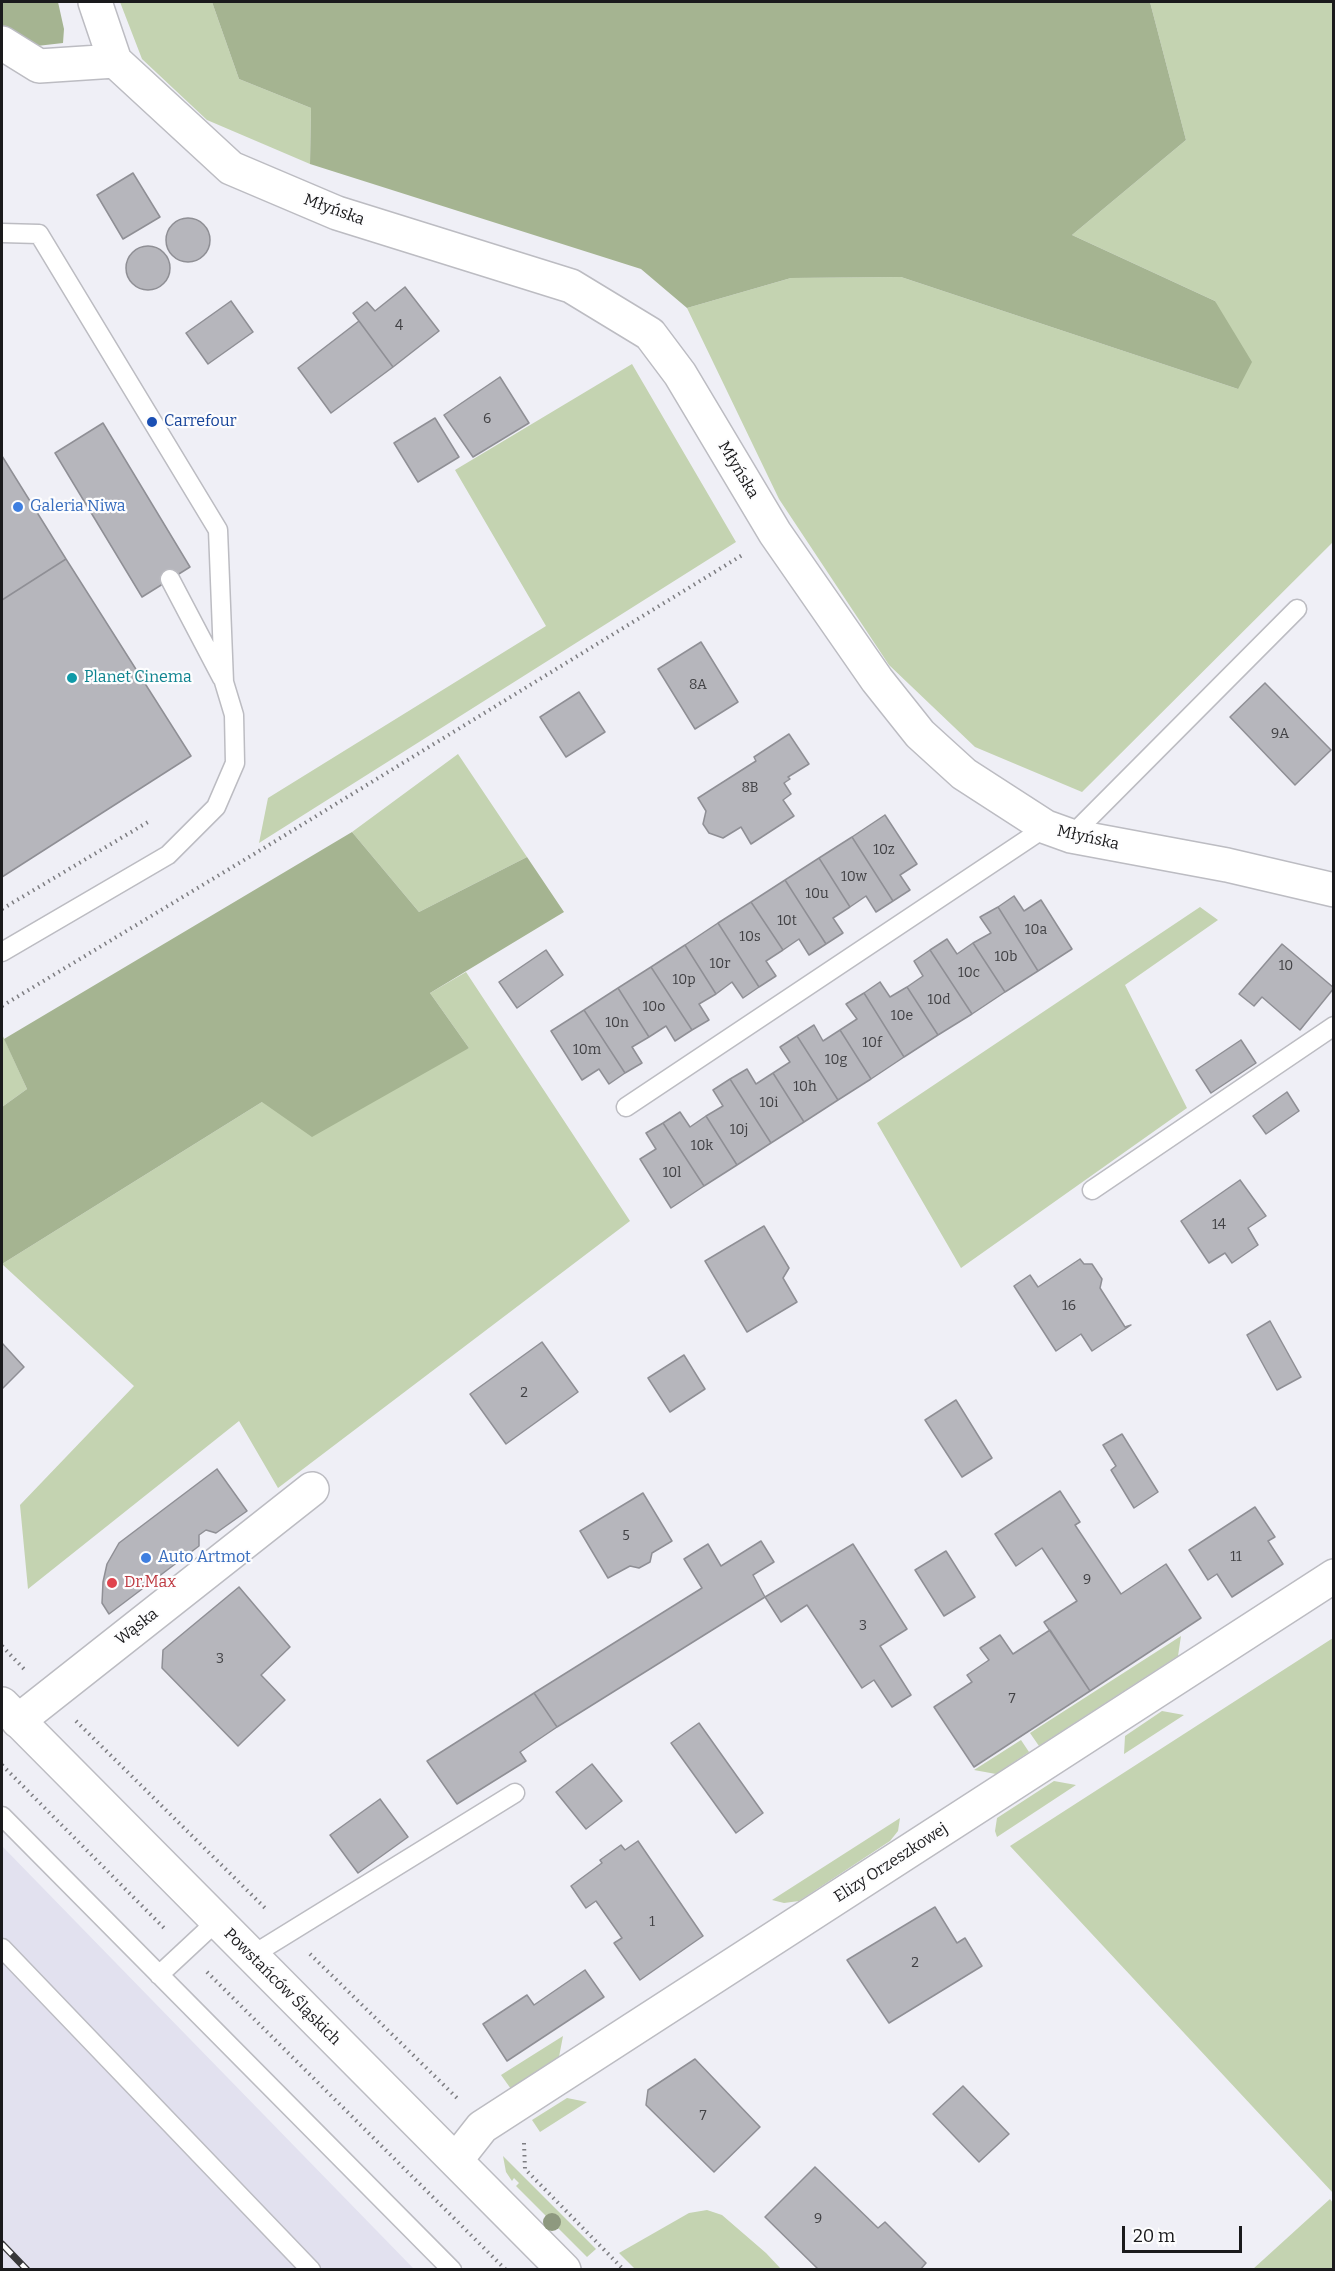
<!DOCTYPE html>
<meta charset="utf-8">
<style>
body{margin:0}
#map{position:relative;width:1335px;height:2271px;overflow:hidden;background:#efeff6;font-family:Bitter,serif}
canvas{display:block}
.frame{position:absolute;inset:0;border:3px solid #1a1a1c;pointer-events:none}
.scale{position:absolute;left:1122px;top:2226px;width:120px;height:27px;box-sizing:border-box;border:3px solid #1a1a1c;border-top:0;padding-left:8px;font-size:18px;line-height:21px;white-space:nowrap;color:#1a1a1c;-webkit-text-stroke:4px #fdfdfe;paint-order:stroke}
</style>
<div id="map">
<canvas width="1335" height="2271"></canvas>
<div class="frame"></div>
<div class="scale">20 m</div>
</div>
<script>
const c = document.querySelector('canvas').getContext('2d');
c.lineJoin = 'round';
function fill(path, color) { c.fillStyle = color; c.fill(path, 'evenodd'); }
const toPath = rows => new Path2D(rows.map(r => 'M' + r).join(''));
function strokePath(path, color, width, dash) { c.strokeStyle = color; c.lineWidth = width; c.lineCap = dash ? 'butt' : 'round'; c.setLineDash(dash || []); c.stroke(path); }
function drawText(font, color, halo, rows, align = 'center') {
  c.font = font + ' Bitter,serif'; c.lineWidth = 4.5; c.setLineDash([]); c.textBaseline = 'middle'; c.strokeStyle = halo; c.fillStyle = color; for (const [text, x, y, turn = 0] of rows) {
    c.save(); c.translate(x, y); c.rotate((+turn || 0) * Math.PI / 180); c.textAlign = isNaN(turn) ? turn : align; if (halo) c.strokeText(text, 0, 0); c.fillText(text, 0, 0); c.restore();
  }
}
fill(toPath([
 [2,1846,414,2269,2,2269]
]), '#e2e1ef');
fill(toPath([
 [120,2,212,2,239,79,311,108,310,164,207,120,142,59],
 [1150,2,1333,2,1333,542,1082,792,975,747,889,665,779,499,687,308,791,278,901,277,1238,389,1215,301,1072,235,1186,140],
 [632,364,736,542,259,843,268,798,546,626,455,470],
 [458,754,527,857,419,912,352,832],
 [1200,907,1218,920,1125,985,1187,1108,961,1268,877,1123],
 [466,972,630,1221,278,1488,239,1421,28,1589,20,1505,134,1386,2,1264,262,1102,469,1048,430,993],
 [2,1034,27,1089,2,1107],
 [1181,1636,1178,1656,1039,1746,1030,1733],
 [1333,1638,1333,2193,1010,1846],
 [1162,1711,1184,1715,1124,1754,1125,1736],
 [1021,1740,1029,1752,996,1774,974,1770],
 [1054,1781,1076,1785,997,1837,995,1831,997,1818],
 [900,1818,898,1831,890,1841,799,1901,784,1903,772,1900],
 [563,2036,559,2057,511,2089,501,2075],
 [567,2098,587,2102,540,2132,532,2120],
 [503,2156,596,2249,587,2257,516,2186,519,2183,514,2178,512,2181,506,2172],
 [1330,2199,1333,2203,1333,2269,1253,2269],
 [707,2210,722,2215,766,2253,781,2269,635,2269,619,2253,689,2213]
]), '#c4d3b1');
fill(toPath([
 [2,2,58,2,64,29,63,43,37,46,2,27],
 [212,2,1150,2,1186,140,1072,235,1215,301,1252,362,1238,389,901,277,791,278,687,308,641,269,310,164,311,108,239,79],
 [352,832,419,912,527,857,564,912,430,993,469,1048,312,1137,262,1102,2,1264,2,1107,27,1089,4,1039]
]), '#a5b491');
const building = toPath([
 [133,173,160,217,123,239,97,195,133,173],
 '166 240a22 22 0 1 1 44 0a22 22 0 1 1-44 0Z',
 '126 268a22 22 0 1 1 44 0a22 22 0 1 1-44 0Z',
 [405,287,439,331,393,367,353,313,367,302,375,311,405,287],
 [231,301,253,332,208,364,186,333,231,301],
 [359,321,393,367,331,413,298,368,359,321],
 [500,377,529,423,473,457,444,415,500,377],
 [435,418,459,457,418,482,394,443,435,418],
 [103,423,190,567,142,597,55,453,103,423],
 [2,456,66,559,2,600,2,456],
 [66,559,191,756,2,877,2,600,66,559],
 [701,642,738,702,695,729,658,669,701,642],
 [1265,683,1331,750,1295,785,1230,717,1265,683],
 [579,692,605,732,566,757,540,717,579,692],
 [789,734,809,764,788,777,790,779,784,783,791,794,783,800,794,816,751,844,741,827,723,838,709,833,703,824,706,811,698,798,756,761,754,757,789,734],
 [885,815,917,864,900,875,910,890,893,901,852,837,885,815],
 [852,837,893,901,876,912,866,896,850,907,819,858,852,837],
 [819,858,850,907,833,918,843,933,826,944,785,880,819,858],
 [785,880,826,944,809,955,799,939,783,950,751,902,785,880],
 [1014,896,1024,911,1041,900,1072,949,1038,971,998,907,1014,896],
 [751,902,783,950,766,961,776,976,759,987,718,923,751,902],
 [998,907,1038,971,1005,992,973,943,991,933,980,917,998,907],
 [718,923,759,987,743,998,732,982,716,994,685,945,718,923],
 [947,939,957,954,973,943,1005,992,972,1014,930,950,947,939],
 [1282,944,1334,988,1300,1030,1262,997,1254,1006,1239,994,1282,944],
 [685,945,716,994,699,1004,709,1020,692,1030,651,967,685,945],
 [546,950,563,975,517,1008,499,982,546,950],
 [930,950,972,1014,938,1035,907,987,923,976,914,961,930,950],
 [651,967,692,1030,675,1041,666,1026,649,1037,618,988,651,967],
 [880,982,890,997,907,987,938,1035,904,1057,864,993,880,982],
 [618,988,649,1037,632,1047,642,1063,625,1073,584,1010,618,988],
 [864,993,904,1057,871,1079,840,1030,857,1019,846,1004,864,993],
 [584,1010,625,1073,609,1084,599,1069,582,1080,551,1031,584,1010],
 [814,1025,823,1041,840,1030,871,1079,838,1100,797,1036,814,1025],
 [797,1036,838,1100,804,1122,773,1073,790,1062,780,1047,797,1036],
 [1241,1040,1256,1063,1211,1093,1196,1070,1241,1040],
 [747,1069,756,1084,773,1073,804,1122,771,1143,730,1079,747,1069],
 [730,1079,771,1143,737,1165,706,1116,723,1106,713,1090,730,1079],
 [1287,1092,1299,1111,1266,1134,1253,1116,1287,1092],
 [680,1112,690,1127,706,1116,737,1165,704,1186,663,1123,680,1112],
 [663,1123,704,1186,671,1208,640,1159,656,1149,646,1133,663,1123],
 [1240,1180,1266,1216,1248,1228,1258,1245,1232,1263,1225,1253,1209,1263,1181,1221,1240,1180],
 [764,1226,789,1268,783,1278,797,1302,747,1332,705,1261,764,1226],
 [1080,1259,1084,1264,1092,1264,1102,1279,1100,1288,1125,1327,1131,1325,1092,1351,1081,1334,1056,1351,1014,1286,1030,1275,1038,1287,1080,1259],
 [1270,1321,1301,1377,1277,1390,1247,1335,1270,1321],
 [542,1342,578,1392,506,1444,470,1394,542,1342],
 [2,1343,24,1367,2,1389,2,1343],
 [684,1355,705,1389,670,1412,648,1378,684,1355],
 [956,1400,992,1458,962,1477,925,1420,956,1400],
 [1122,1434,1158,1492,1134,1508,1111,1470,1116,1466,1103,1445,1122,1434],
 [217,1469,247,1511,216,1533,206,1530,199,1535,199,1546,109,1614,102,1603,103,1582,107,1564,119,1543,217,1469],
 [1060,1491,1080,1522,1075,1525,1121,1594,1166,1564,1201,1618,1090,1691,1044,1622,1077,1601,1042,1548,1016,1566,995,1534,1060,1491],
 [643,1493,672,1541,652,1553,650,1562,639,1568,630,1566,608,1578,580,1531,643,1493],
 [1255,1507,1275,1537,1268,1541,1283,1564,1232,1597,1217,1574,1208,1580,1189,1550,1255,1507],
 [761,1541,774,1562,753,1575,765,1597,557,1727,534,1693,702,1588,684,1559,708,1544,721,1566,761,1541],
 [853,1544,907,1629,880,1646,911,1695,892,1707,874,1680,862,1688,807,1605,781,1622,765,1597,853,1544],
 [946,1551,975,1597,944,1616,915,1570,946,1551],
 [239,1587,290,1647,261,1675,285,1700,238,1746,162,1668,163,1650,239,1587],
 [1050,1630,1090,1691,974,1767,934,1707,972,1682,967,1675,989,1660,980,1648,1000,1635,1013,1654,1050,1630],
 [534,1693,557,1727,520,1752,526,1761,457,1804,427,1761,534,1693],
 [699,1723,763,1813,736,1833,671,1743,699,1723],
 [592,1764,622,1801,586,1829,556,1792,592,1764],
 [380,1799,408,1837,358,1873,330,1835,380,1799],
 [638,1841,703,1936,640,1980,614,1943,622,1938,596,1901,586,1908,571,1886,602,1863,600,1860,621,1845,625,1850,638,1841],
 [935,1907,957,1943,965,1938,982,1966,889,2023,847,1960,935,1907],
 [585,1970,604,1997,507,2061,483,2024,527,1995,534,2005,585,1970],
 [695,2059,760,2127,714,2172,646,2105,648,2090,695,2059],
 [963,2086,1009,2134,979,2162,933,2114,963,2086],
 [815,2167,878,2228,885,2222,926,2263,920,2270,819,2270,765,2217,815,2167]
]);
fill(building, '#b6b6bc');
strokePath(building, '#8f8f95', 1.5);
const lane = toPath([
 [2,233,39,234,218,530,224,682,234,715,235,763,216,807,168,855,2,952],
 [170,579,222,678],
 [1071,836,1297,609],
 [626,1107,1046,827],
 [1092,1190,1334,1026],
 [2,1816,452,2270],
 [2,1948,311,2270],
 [251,1956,515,1793],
 [159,1975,217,1921]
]);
const street = toPath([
 [95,2,115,61,231,168,337,213,571,286,650,334,680,374,775,533,877,680,920,734,964,774,1046,827,1071,836,1227,865,1334,890],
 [2,43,39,66,115,61],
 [18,1721,312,1489],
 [456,2160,482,2127,1334,1576]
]);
const secondary = toPath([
 [2,1704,564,2270]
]);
strokePath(lane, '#bcbcc2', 21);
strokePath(street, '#bcbcc2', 36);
strokePath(secondary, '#bcbcc2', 36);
strokePath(toPath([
 [2,909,148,822],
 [2,1006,264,848,744,554],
 [2,1646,24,1669],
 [76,1721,267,1910],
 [2,1765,166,1930],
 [310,1954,459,2100],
 [207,1972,506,2270],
 [524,2143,525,2169,624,2270]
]), '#7d7d81', 4, [1.5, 4.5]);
strokePath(lane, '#fff', 18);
strokePath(street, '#fff', 33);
strokePath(secondary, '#fff', 33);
const rail = toPath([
 [2,2244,27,2270]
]);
strokePath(rail, '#39393b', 7);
strokePath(rail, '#fdfdfe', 4.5, [14]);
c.fillStyle = '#8e997f';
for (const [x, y] of [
 [552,2222]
]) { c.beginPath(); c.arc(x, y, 9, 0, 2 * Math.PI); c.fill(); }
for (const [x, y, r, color] of [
 [152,422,6,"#1a4fb4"],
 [18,507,6,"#3f7fe0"],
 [72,678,6,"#0f9aa8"],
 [146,1558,6,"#3f7fe0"],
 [112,1583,6,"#e0444e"]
]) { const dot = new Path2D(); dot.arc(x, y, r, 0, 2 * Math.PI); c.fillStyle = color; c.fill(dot); strokePath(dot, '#fdfdfe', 2); }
drawText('14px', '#414144', null, [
 ["4",399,326],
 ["6",487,419],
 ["8A",698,685],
 ["9A",1280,734],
 ["8B",750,788],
 ["10z",884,850],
 ["10w",854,877],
 ["10u",817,894],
 ["10t",787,921],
 ["10a",1036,930],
 ["10s",750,937],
 ["10b",1006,957],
 ["10r",720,964],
 ["10",1286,966],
 ["10c",969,973],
 ["10p",684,980],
 ["10d",939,1000],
 ["10o",654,1007],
 ["10e",902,1016],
 ["10n",617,1023],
 ["10f",872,1043],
 ["10m",587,1050],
 ["10g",836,1060],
 ["10h",805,1087],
 ["10i",769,1103],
 ["10j",739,1130],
 ["10k",702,1146],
 ["10l",672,1173],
 ["14",1219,1225],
 ["16",1069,1306],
 ["2",524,1393],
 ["5",626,1536],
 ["11",1236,1557],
 ["9",1087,1580],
 ["3",863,1626],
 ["3",220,1659],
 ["7",1012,1699],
 ["1",652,1922],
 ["2",915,1963],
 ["7",703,2116],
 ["9",818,2219]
]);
drawText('16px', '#1a1a1c', '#fdfdfe', [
 ["Młyńska",334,210,20],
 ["Młyńska",738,470,59],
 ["Młyńska",1088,838,13],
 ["Wąska",137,1627,-38],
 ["Elizy Orzeszkowej",891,1863,-33],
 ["Powstańców Śląskich",282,1987,45]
]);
drawText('16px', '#164399', '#fdfdfe', [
 ["Carrefour",164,422]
], 'left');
drawText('16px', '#366cbe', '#fdfdfe', [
 ["Galeria Niwa",30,507],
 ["Auto Artmot",158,1558]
], 'left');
drawText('16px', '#0d838f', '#fdfdfe', [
 ["Planet Cinema",84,678]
], 'left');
drawText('16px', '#be3a42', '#fdfdfe', [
 ["Dr.Max",124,1583]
], 'left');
</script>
